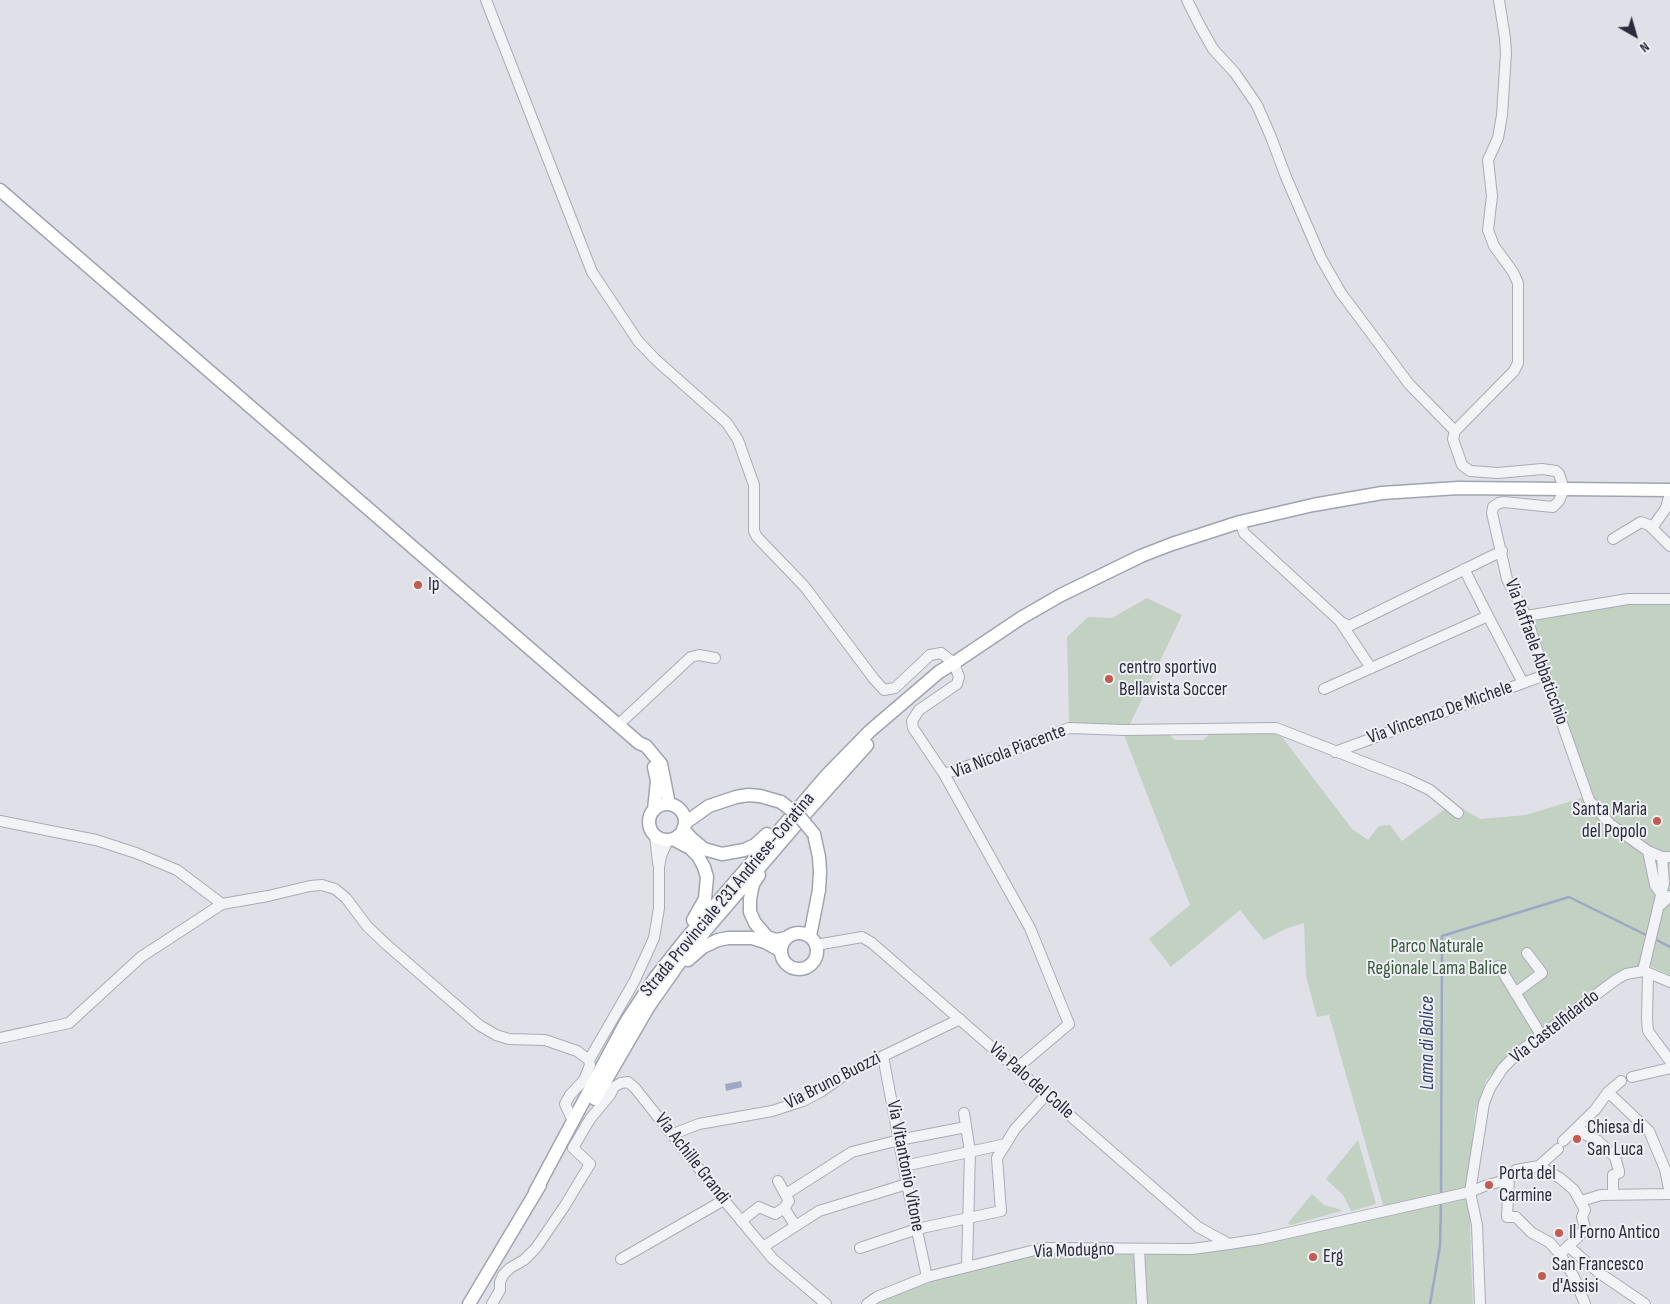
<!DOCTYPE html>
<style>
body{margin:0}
#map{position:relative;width:1670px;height:1304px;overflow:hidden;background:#e0e1e8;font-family:"Sofia Sans Condensed",sans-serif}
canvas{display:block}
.north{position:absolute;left:1610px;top:10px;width:50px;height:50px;-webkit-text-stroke:4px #eff0f5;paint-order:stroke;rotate:142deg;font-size:14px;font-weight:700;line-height:20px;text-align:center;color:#2a2c3e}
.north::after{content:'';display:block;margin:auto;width:18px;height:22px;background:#2a2c3e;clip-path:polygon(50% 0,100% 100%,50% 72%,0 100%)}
</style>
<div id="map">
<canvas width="1670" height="1304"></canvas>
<div class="north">N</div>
</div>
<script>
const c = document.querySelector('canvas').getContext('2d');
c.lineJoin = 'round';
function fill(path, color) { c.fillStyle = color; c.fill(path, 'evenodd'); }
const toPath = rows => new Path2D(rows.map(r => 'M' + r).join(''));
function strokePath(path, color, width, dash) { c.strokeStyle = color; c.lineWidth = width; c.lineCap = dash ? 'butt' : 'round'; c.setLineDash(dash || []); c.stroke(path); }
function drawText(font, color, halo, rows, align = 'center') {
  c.font = font + ' "Sofia Sans Condensed",sans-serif'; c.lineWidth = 4; c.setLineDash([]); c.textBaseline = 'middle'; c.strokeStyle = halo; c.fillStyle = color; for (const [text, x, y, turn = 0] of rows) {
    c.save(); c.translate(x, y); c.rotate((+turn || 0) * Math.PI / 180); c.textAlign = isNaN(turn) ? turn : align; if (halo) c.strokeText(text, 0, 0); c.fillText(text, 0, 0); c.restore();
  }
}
fill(toPath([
 [1147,598,1182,615,1129,726,1069,722,1067,637,1088,617,1112,618],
 [1628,602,1670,603,1670,975,1643,963,1508,1057,1486,1080,1475,1112,1469,1180,1471,1260,1473,1304,878,1304,905,1285,1016,1256,1213,1249,1385,1212,1329,1015,1317,1017,1306,976,1304,923,1285,929,1264,940,1240,910,1171,967,1149,939,1190,905,1124,735,1168,734,1175,740,1203,740,1211,733,1279,733,1352,829,1368,840,1379,826,1390,825,1402,841,1453,803,1480,819,1526,815,1591,795,1531,618],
 [1358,1140,1376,1204,1351,1211,1343,1195,1326,1179],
 [1312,1194,1324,1205,1342,1210,1341,1211,1291,1225,1288,1223]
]), '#c2d1c2');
fill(toPath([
 [741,1081,742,1087,726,1091,725,1084]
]), '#9ea7c5');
strokePath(toPath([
 [1653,938,1670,947],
 [1441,1197,1442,936,1569,897,1648,936],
 [1430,1304,1440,1246,1441,1202]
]), '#9ea7c5', 2.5);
const minor = toPath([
 [486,0,592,272,638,341,655,359,727,423,738,440,754,485,754,531,757,537,805,587,874,679,884,690,895,688,930,655,941,653,954,663,959,677,957,684,919,710,912,721,913,728,944,774],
 [1187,0,1200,26,1213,49,1235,73,1257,105,1271,137,1286,177,1321,258,1341,293,1409,384,1455,431,1453,439,1462,465,1470,471,1498,473,1542,469,1556,471,1559,474,1564,489,1559,501,1553,507,1504,502,1499,503,1493,507,1492,513,1507,579,1527,618,1545,675,1589,800,1610,824,1648,851],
 [1455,431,1514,371,1518,363,1518,283,1513,272,1494,246,1488,230,1492,196,1488,160,1498,138,1502,115,1506,53,1505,38,1499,0],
 [1240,522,1244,533,1341,622,1349,626,1502,551],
 [1652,528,1666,508,1670,493],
 [1613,539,1641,522,1649,525,1670,546],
 [1464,569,1488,616],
 [1526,616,1628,599,1670,599],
 [1341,623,1371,668],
 [1324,689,1488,616,1523,683],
 [618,725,691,657,699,655,715,658],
 [1335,752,1545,675],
 [0,821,96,840,136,853,177,870,222,904,268,896,310,886,322,885,335,889,346,898,367,926,387,945,479,1025,496,1035,509,1039,545,1040,577,1051,589,1060,590,1065,584,1080,570,1095,565,1104,573,1121],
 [655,836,658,863],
 [1660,892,1655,885,1648,851,1662,857,1670,857],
 [1658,907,1670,896],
 [816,945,862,937,872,943,1198,1227,1229,1244],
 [1499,966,1541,1035],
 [1643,971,1664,883,1662,857],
 [1644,971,1670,982],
 [1648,973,1647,1019,1648,1031,1670,1061],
 [1515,993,1542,973,1527,953],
 [0,1038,69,1023,141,957,222,904],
 [883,1056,907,1184,927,1277],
 [589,1060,634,982,654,938,659,908,659,867,661,856,668,840],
 [1017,1068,1069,1024,1030,928,944,774,1006,753,1069,728,1125,730,1276,728,1407,779,1430,790,1458,813],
 [1632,1077,1670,1068],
 [1608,1092,1649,1131,1665,1169,1670,1194],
 [964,1113,970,1152,967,1267],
 [1578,1127,1586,1135,1597,1140,1615,1157,1619,1171,1619,1173,1613,1175,1613,1195],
 [673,1134,699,1124,772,1111,803,1101,822,1091,846,1074,960,1019],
 [1563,1141,1595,1110,1608,1092,1621,1081],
 [904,1166,1006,1144],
 [1539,1166,1560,1178,1574,1190,1585,1210,1582,1217,1585,1228,1578,1237,1560,1254,1574,1277,1585,1304],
 [1509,1175,1507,1217,1516,1217,1532,1233,1549,1242,1560,1254],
 [778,1181,789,1201,784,1208,795,1225],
 [1491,1184,1503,1181,1516,1170,1539,1166,1558,1149],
 [786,1194,852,1152,899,1140,966,1127],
 [1581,1201,1601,1195,1670,1194],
 [741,1221,759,1207,775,1214,784,1208],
 [1568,1246,1598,1272,1645,1304],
 [763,1247,819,1211,907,1184],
 [860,1248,917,1229,1001,1211,997,1158,1015,1129,1047,1094],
 [1139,1249,1142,1304],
 [621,1259,724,1200],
 [492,1304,500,1290,500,1282,503,1275,510,1268,524,1260,536,1248,564,1207,590,1164,573,1148,590,1119,610,1095,614,1087,621,1083,628,1082,635,1088,724,1200,773,1259,826,1304],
 [867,1304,877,1297,927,1277,1043,1248,1192,1249,1229,1244,1261,1239,1470,1192,1487,1185],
 [1480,1304,1477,1225,1470,1192,1484,1103,1490,1088,1503,1068,1519,1052,1617,979,1626,974,1643,971]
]);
const major = toPath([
 [0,190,639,743,646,746,661,764,669,804],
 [654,767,657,781,654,810],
 '649 822a18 18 0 1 1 36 0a18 18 0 1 1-36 0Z',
 [685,823,709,806,736,797,748,795,760,796,781,802],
 [683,829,691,838,704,849,722,854,744,850,755,845,767,834],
 [673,839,690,848,698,856,704,867,707,877,705,899,693,920],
 [759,875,753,884,750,899,750,912,755,923,767,937,776,940,786,938],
 '781 951a18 18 0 1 1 36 0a18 18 0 1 1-36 0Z',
 [810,936,819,890,820,872,819,857,814,834],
 [688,960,703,947,718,940,728,938,752,938,765,942,781,951],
 [595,1099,649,1006,687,952,806,813,867,745],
 [535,1192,626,1022,655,978,685,940,827,775,870,731,939,672,954,663,1021,618,1061,595,1141,556,1172,544,1240,522,1313,505,1382,493,1458,488,1670,490],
 [469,1304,540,1185]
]);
strokePath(minor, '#a9abb5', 12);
strokePath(major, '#a0a3b2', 15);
strokePath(minor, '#f2f3f6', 10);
strokePath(major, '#fff', 12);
const majorBridge = toPath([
 [781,802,799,816,814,834]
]);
strokePath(majorBridge, '#a0a3b2', 15, []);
strokePath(majorBridge, '#fff', 12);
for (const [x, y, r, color] of [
 [418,585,5,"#c35b4f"],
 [1109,679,5,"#c35b4f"],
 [1657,821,5,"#c35b4f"],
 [1577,1139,5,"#c35b4f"],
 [1489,1185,5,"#c35b4f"],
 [1559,1233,5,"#c35b4f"],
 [1313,1257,5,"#c35b4f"],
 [1542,1276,5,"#c35b4f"]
]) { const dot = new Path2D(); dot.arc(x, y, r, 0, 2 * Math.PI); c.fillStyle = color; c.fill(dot); strokePath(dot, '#eff0f5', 2); }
drawText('19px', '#2a2c3e', '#eff0f5', [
 ["Ip",428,585],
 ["centro sportivo",1119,668],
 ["Bellavista Soccer",1119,690],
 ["Santa Maria",1647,810,"right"],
 ["del Popolo",1647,832,"right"],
 ["Chiesa di",1587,1128],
 ["San Luca",1587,1150],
 ["Porta del",1499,1174],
 ["Carmine",1499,1196],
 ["Il Forno Antico",1569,1233],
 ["Erg",1323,1257],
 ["San Francesco",1552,1265],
 ["d'Assisi",1552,1287]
], 'left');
drawText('19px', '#2a2c3e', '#eff0f5', [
 ["Via Raffaele Abbaticchio",1536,652,70],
 ["Via Vincenzo De Michele",1440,713,-20],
 ["Via Nicola Piacente",1009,752,-21],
 ["Strada Provinciale 231 Andriese-Coratina",728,895,-50],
 ["Via Castelfidardo",1555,1027,-38],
 ["Via Bruno Buozzi",833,1081,-27],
 ["Via Palo del Colle",1031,1081,41],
 ["Via Achille Grandi",692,1159,52],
 ["Via Vitantonio Vitone",905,1166,79],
 ["Via Modugno",1074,1251,-2]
]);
drawText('19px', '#38583b', '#eff0f5', [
 ["Parco Naturale",1437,947],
 ["Regionale Lama Balice",1437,969]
]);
drawText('italic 20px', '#37426e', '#eff0f5', [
 ["Lama di Balice",1428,1043,-90]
]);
</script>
